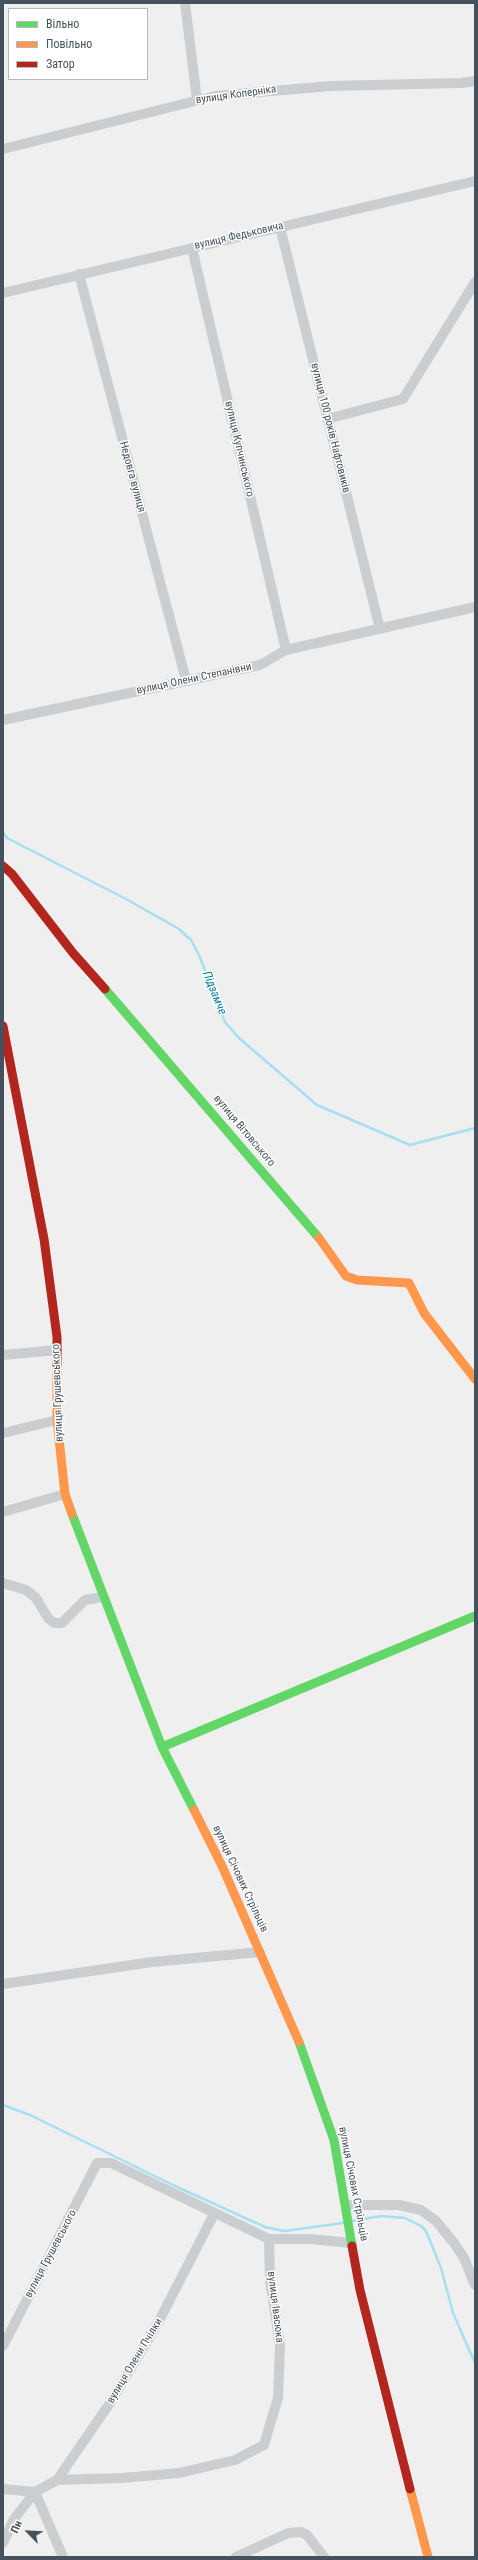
<!DOCTYPE html>
<meta charset="utf-8">
<style>
body{margin:0}
#map{position:relative;width:478px;height:2560px;overflow:hidden;background:#f0efef;font-family:"Roboto Condensed",sans-serif}
canvas{display:block}
.frame{position:absolute;inset:0;border:4px solid #45525d;pointer-events:none}
.legend{position:absolute;left:8px;top:8px;width:140px;height:72px;box-sizing:border-box;background:#fff;border:1px solid #b5babe;margin:0;padding:5px 7px;list-style:none;font-size:12px;color:#45525d}
.legend li{display:flex;align-items:center;gap:8px;height:20px}
.legend b{width:20px;border:1px solid #b5babe}
.north{position:absolute;left:8px;top:2512px;width:40px;height:40px;-webkit-text-stroke:3px #fff;paint-order:stroke;rotate:294deg;font-size:11px;font-weight:700;line-height:16px;text-align:center;color:#45525d}
.north::after{content:'';display:block;margin:auto;width:14px;height:18px;background:#45525d;clip-path:polygon(50% 0,100% 100%,50% 72%,0 100%)}
</style>
<div id="map">
<canvas width="478" height="2560"></canvas>
<div class="frame"></div>
<ul class="legend">
<li><b style="height:5px;background:#63d668"></b>Вільно</li>
<li><b style="height:5px;background:#ff974d"></b>Повільно</li>
<li><b style="height:5px;background:#b3261e"></b>Затор</li>
</ul>
<div class="north">Пн</div>
</div>
<script>
const c = document.querySelector('canvas').getContext('2d');
c.lineJoin = 'round';
const toPath = rows => new Path2D(rows.map(r => 'M' + r).join(''));
function strokePath(path, color, width, dash) { c.strokeStyle = color; c.lineWidth = width; c.lineCap = dash ? 'butt' : 'round'; c.setLineDash(dash || []); c.stroke(path); }
function drawText(font, color, halo, rows, align = 'center') {
  c.font = font + ' "Roboto Condensed",sans-serif'; c.lineWidth = 3; c.setLineDash([]); c.textBaseline = 'middle'; c.strokeStyle = halo; c.fillStyle = color; for (const [text, x, y, turn = 0] of rows) {
    c.save(); c.translate(x, y); c.rotate((+turn || 0) * Math.PI / 180); c.textAlign = isNaN(turn) ? turn : align; if (halo) c.strokeText(text, 0, 0); c.fillText(text, 0, 0); c.restore();
  }
}
strokePath(toPath([
 [3,832,7,838,126,899,179,929,191,940,199,955,225,1022,239,1038,317,1105,410,1145,475,1128],
 [3,2105,30,2115,175,2186,265,2227,284,2231,343,2223],
 [352,2221,381,2216,405,2218,421,2226,426,2231,441,2268,453,2313,475,2363]
]), '#a4e0f1', 2.5);
strokePath(toPath([
 [185,3,197,100],
 [3,149,215,96,330,86,461,83,475,81],
 [280,227,380,629],
 [192,248,286,650],
 [79,274,186,680],
 [3,293,475,181],
 [327,419,403,399,475,282],
 [3,720,260,665,286,650,475,607],
 [3,1355,57,1350],
 [3,1433,57,1420],
 [3,1512,65,1494],
 [3,1583,26,1590,36,1598,48,1618,54,1623,62,1623,85,1600,102,1597],
 [3,1984,152,1962,260,1952],
 [346,2205,399,2205,421,2210,436,2221,454,2243,464,2258,475,2285],
 [3,2346,97,2163,111,2163,269,2239,310,2239,352,2243],
 [57,2480,122,2478,179,2473,235,2460,264,2445,278,2398,280,2345,270,2281,269,2239],
 [3,2489,35,2492],
 [35,2492,63,2557],
 [3,2543,14,2519,35,2492,57,2480,110,2403,159,2321,214,2214],
 [236,2557,288,2533,301,2532,307,2535,324,2557]
]), '#cbced1', 10);
strokePath(toPath([
 [105,989,319,1238],
 [72,1514,162,1747,194,1810],
 [162,1747,475,1616],
 [299,2042,334,2140,352,2246]
]), '#63d668', 9);
strokePath(toPath([
 [319,1238,346,1276,357,1280,409,1283,424,1313,475,1379],
 [57,1364,57,1420,65,1494,72,1514],
 [194,1810,222,1866,299,2042],
 [410,2489,428,2557]
]), '#ff974d', 9);
strokePath(toPath([
 [3,866,12,874,73,953,105,989],
 [3,1026,44,1239,57,1337,57,1364],
 [352,2246,360,2290,410,2489]
]), '#b3261e', 9);
drawText('11px', '#45525d', '#fff', [
 ["вулиця Коперніка",236,95,-8],
 ["вулиця Федьковича",239,236,-13],
 ["вулиця 100 років Нафтовиків",330,428,76],
 ["вулиця Купчинського",239,449,77],
 ["Недовга вулиця",132,477,75],
 ["вулиця Олени Степанівни",194,679,-12],
 ["вулиця Вітовського",244,1131,50],
 ["вулиця Грушевського",58,1393,-92],
 ["вулиця Січових Стрільців",240,1879,65],
 ["вулиця Січових Стрільців",353,2184,79],
 ["вулиця Грушевського",51,2254,-62],
 ["вулиця Івасюка",275,2307,83],
 ["вулиця Олени Пчілки",135,2361,-59]
]);
drawText('italic 12px', '#0480a3', '#fff', [
 ["Підзамче",214,993,68]
]);
</script>
